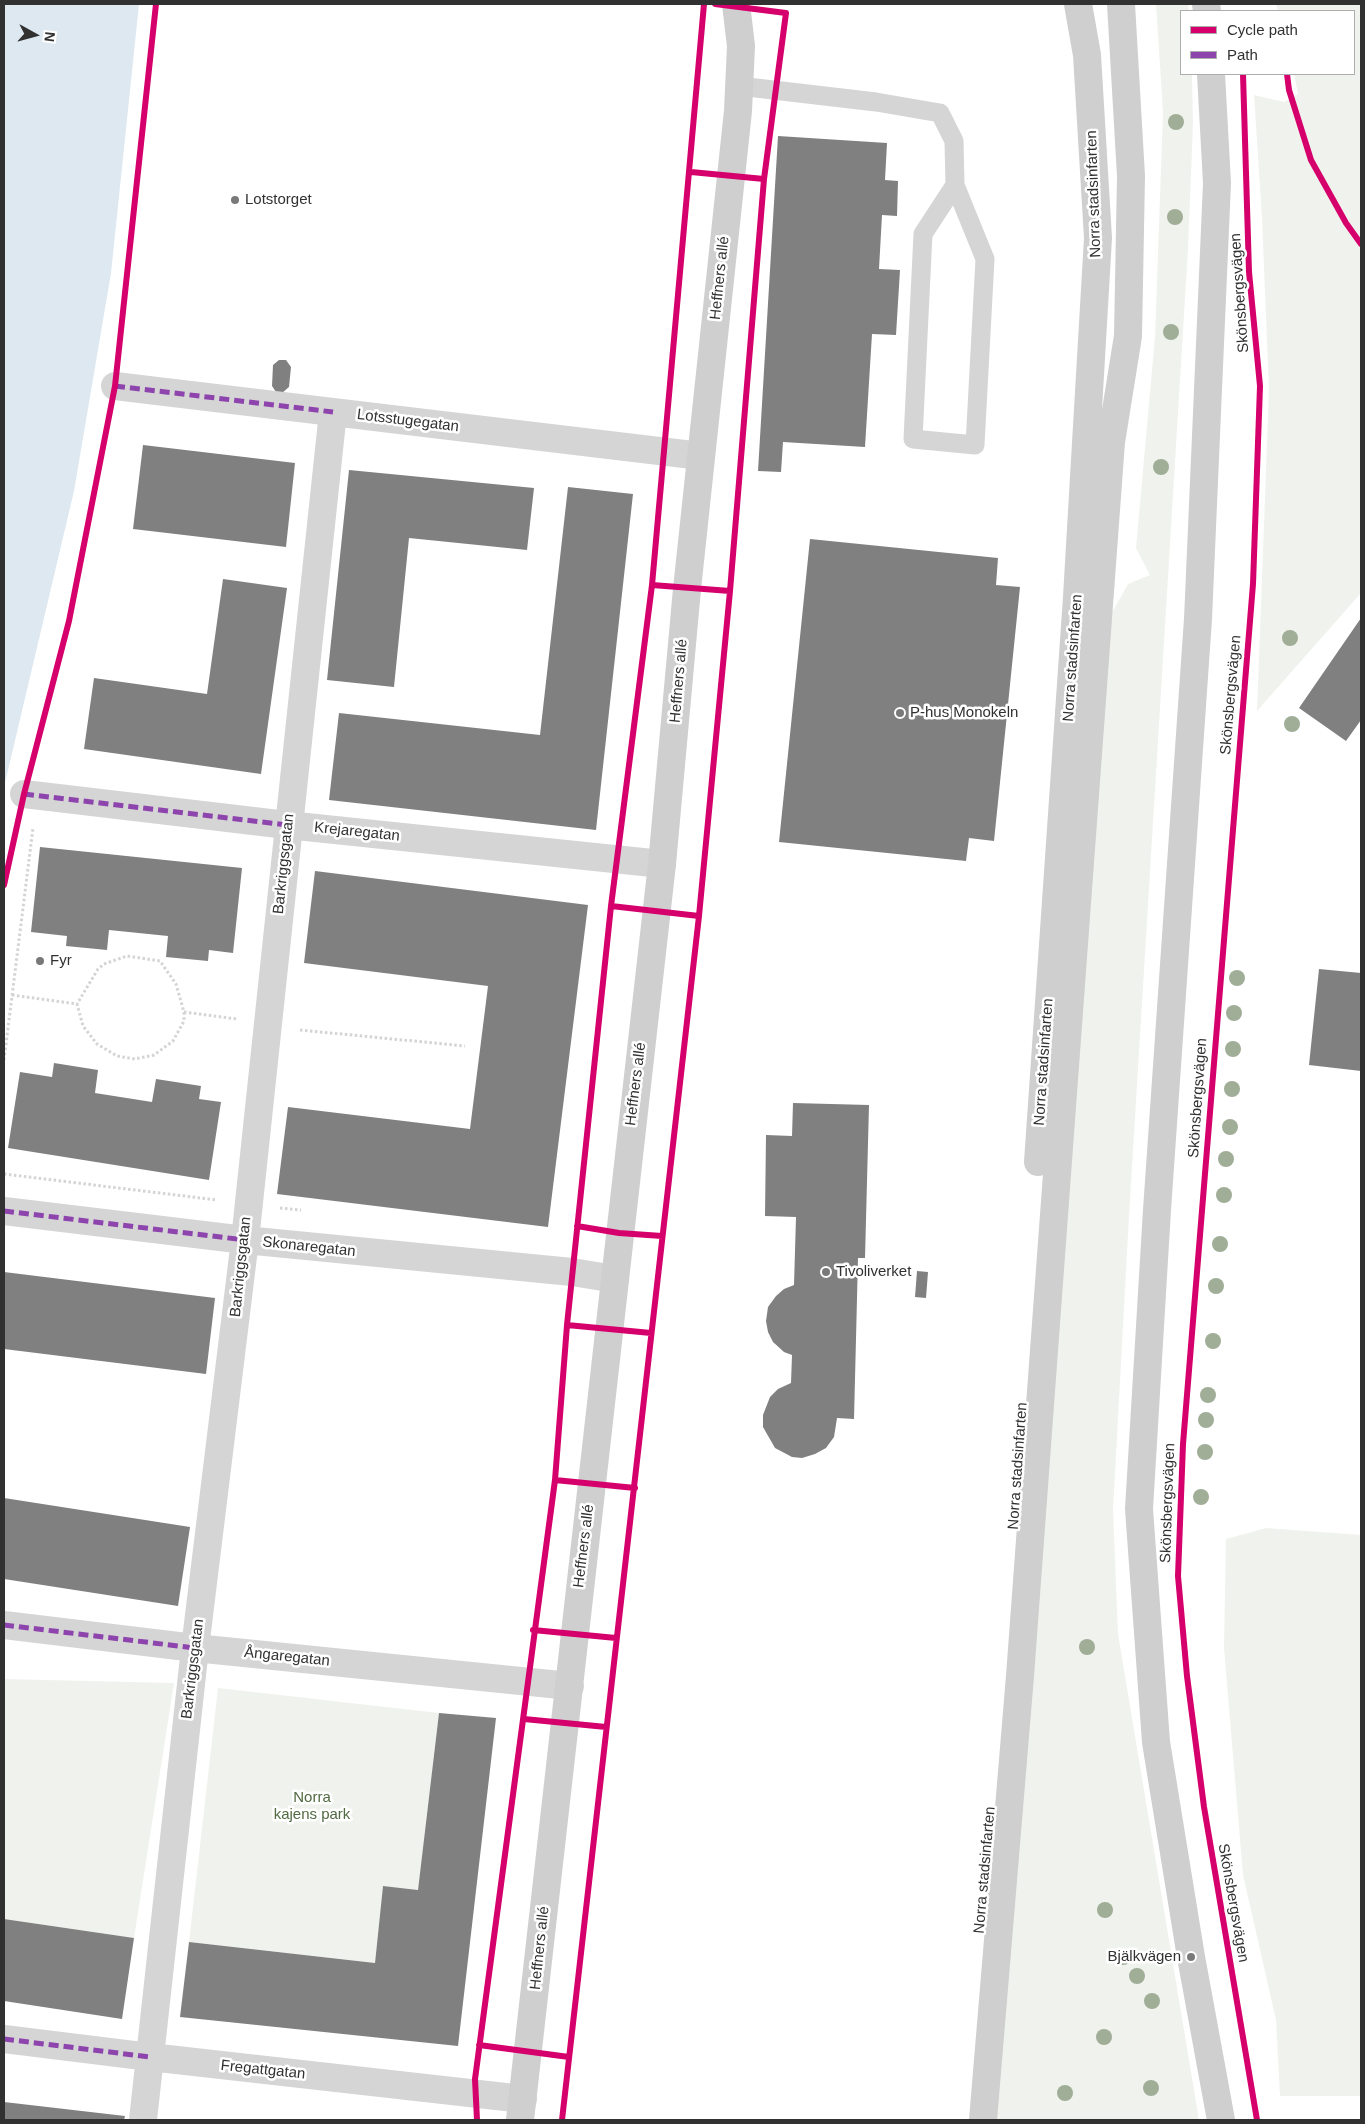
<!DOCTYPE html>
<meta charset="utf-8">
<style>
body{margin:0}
#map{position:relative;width:1365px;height:2124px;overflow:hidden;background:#fff;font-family:Arial,sans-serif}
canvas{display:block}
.frame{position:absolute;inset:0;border:5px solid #313131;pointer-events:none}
.legend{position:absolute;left:1180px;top:10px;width:175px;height:65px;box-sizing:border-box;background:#fff;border:1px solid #adadad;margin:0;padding:6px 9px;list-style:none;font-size:15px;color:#313131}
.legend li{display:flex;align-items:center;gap:10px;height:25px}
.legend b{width:25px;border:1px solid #adadad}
.north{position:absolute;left:10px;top:10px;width:50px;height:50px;-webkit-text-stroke:4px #fff;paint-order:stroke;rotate:97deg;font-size:14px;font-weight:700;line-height:20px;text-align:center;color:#313131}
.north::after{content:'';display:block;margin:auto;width:18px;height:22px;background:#313131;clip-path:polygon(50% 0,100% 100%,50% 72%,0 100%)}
</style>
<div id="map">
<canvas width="1365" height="2124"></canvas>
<div class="frame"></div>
<ul class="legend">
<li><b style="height:6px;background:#d6006c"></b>Cycle path</li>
<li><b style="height:6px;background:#8e44ad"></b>Path</li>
</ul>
<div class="north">N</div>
</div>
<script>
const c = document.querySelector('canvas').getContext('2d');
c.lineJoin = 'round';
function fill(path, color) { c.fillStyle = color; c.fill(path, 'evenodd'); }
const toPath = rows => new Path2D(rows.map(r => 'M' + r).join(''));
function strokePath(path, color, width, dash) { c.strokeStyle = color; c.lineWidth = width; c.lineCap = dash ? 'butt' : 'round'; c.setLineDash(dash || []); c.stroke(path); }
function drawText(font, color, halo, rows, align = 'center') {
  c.font = font + ' Arial,sans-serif'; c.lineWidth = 5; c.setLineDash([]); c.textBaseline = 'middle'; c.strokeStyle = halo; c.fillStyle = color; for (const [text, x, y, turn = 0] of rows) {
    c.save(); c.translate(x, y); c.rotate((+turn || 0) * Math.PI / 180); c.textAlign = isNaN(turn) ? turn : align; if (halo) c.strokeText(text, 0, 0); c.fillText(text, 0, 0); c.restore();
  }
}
fill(toPath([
 [1156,4,1188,4,1189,11,1181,11,1181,74,1192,74,1193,125,1188,249,1129,1216,1113,1510,1118,1634,1199,2120,993,2120,1110,616,1128,584,1150,575,1136,548,1155,337,1163,112],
 [1276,4,1361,4,1361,593,1257,711,1269,390,1262,218,1254,95,1284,102,1298,94,1294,74,1354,74,1354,11,1278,11],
 [1266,1528,1361,1535,1361,2096,1280,2096,1276,2020,1243,1875,1224,1648,1226,1539],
 [4,1679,174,1683,134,1938,4,1919],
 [218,1688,439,1713,418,1890,383,1886,375,1963,189,1942]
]), '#f0f3ed');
fill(toPath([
 [4,4,139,4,111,273,74,491,4,787]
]), '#dde8f1');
fill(toPath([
 [778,136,887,143,885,180,898,181,897,216,882,215,879,269,900,270,896,335,872,334,865,447,783,442,781,472,758,471],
 [279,360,286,360,291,367,289,387,282,393,276,392,272,386,273,365],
 [143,445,295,463,286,547,133,529],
 [349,470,534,488,527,550,409,538,394,687,327,680],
 [568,487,633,494,596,830,329,800,339,713,540,735],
 [810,539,998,558,996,585,1020,587,994,841,969,838,966,861,779,842],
 [223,579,287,588,261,774,84,749,94,678,207,694],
 [1361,618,1361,720,1346,741,1299,708],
 [40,847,242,868,233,953,209,950,208,961,166,957,168,936,109,930,107,950,66,946,67,936,31,932],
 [315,871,588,905,548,1227,277,1194,288,1107,470,1129,488,986,304,963],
 [1319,969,1361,973,1361,1071,1309,1065],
 [54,1063,98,1070,95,1093,152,1102,156,1079,201,1086,199,1099,221,1102,209,1180,8,1148,20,1072,52,1077],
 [793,1103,869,1105,865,1258,858,1258,854,1419,837,1418,834,1437,826,1448,815,1454,802,1458,792,1457,775,1448,763,1427,763,1415,770,1397,778,1389,791,1383,792,1355,784,1352,773,1342,768,1332,766,1321,768,1307,776,1296,784,1289,794,1285,796,1217,765,1216,766,1135,792,1136],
 [917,1271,928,1272,926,1298,915,1297],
 [4,1272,215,1298,206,1374,4,1349],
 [4,1498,190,1527,178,1606,4,1579],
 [439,1713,496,1718,458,2046,180,2017,189,1942,375,1963,383,1886,418,1890],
 [4,1919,134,1938,122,2019,4,2001],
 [4,2102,125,2116,124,2120,4,2120]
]), '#808080');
strokePath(toPath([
 [1276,5,1276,4],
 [12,995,77,1004,83,1026,97,1044,117,1056,135,1059,154,1055,173,1041,184,1021,184,1012,176,984,160,961,127,956,104,964,98,969,77,1004],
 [184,1012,237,1019],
 [300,1030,465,1046],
 [4,1060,33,828],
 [4,1174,217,1200],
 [280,1208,301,1210]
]), '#d4d4d4', 3, [2.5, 2.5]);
strokePath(toPath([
 [739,86,876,102,940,113,954,141,955,185,923,234,913,439,975,445,985,259,955,185]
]), '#d5d5d5', 19);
strokePath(toPath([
 [115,386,701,456],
 [24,794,287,825,662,864],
 [4,1211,245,1240,572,1272,615,1279],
 [4,1625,195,1648,570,1686],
 [4,2039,150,2057,523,2099],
 [143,2120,195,1648,245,1240,333,412]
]), '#d5d5d5', 28);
strokePath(toPath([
 [1206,4,1207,11],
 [1211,74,1217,183,1198,619,1157,1210,1139,1509,1156,1742,1191,1957,1221,2120],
 [1038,1162,1077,597,1098,238,1087,55,1078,4],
 [520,2120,662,864,687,589,738,111,741,46,736,4],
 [983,2120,1020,1676,1111,442,1128,336,1131,176,1121,4]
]), '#cfcfcf', 28);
strokePath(toPath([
 [115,386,333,412],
 [24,794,287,825],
 [4,1211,245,1240],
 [4,1625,195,1648],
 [4,2039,150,2057]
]), '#8e44ad', 5, [10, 5]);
strokePath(toPath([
 [1243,74,1249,272,1260,386,1253,584,1183,1444,1178,1576,1187,1676,1204,1807,1257,2120],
 [1287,74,1289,90,1311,160,1346,223,1361,244],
 [691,172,764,179],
 [652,585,730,591],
 [4,885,24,794,69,621,115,386,156,4],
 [611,906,699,916],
 [577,1226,619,1233,662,1236],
 [567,1325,651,1333],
 [555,1480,635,1488],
 [533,1630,616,1638],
 [524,1719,606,1727],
 [479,2045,569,2057],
 [477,2120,475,2079,555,1480,567,1325,611,906,652,585,704,4],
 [562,2120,699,916,730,591,764,179,786,13,715,4]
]), '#d6006c', 6);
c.fillStyle = '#a0ad97';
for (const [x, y] of [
 [1176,122],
 [1175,217],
 [1171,332],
 [1161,467],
 [1290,638],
 [1292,724],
 [1237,978],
 [1234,1013],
 [1233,1049],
 [1232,1089],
 [1230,1127],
 [1226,1159],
 [1224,1195],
 [1220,1244],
 [1216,1286],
 [1213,1341],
 [1208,1395],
 [1206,1420],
 [1205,1452],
 [1201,1497],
 [1087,1647],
 [1105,1910],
 [1123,1957],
 [1137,1976],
 [1152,2001],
 [1104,2037],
 [1151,2088],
 [1065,2093]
]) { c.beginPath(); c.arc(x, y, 8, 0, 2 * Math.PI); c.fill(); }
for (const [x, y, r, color] of [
 [235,200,5,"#797979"],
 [900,713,5,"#797979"],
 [40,961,5,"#797979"],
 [826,1272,5,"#797979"],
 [1191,1957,5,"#797979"]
]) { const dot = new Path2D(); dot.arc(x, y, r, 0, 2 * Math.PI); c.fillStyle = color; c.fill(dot); strokePath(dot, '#fff', 2); }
drawText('15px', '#313131', '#fff', [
 ["Norra stadsinfarten",1094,194,-92],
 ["Heffners allé",720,278,-84],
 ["Skönsbergsvägen",1240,293,-94],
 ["Lotsstugegatan",408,421,7],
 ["Norra stadsinfarten",1073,658,-86],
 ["Heffners allé",679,681,-85],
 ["Skönsbergsvägen",1231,695,-85],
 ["Krejaregatan",357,832,6],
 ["Barkriggsgatan",284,864,-84],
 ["Norra stadsinfarten",1044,1062,-86],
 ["Heffners allé",636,1084,-83],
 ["Skönsbergsvägen",1198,1098,-86],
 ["Skonaregatan",309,1247,6],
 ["Barkriggsgatan",241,1267,-84],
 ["Norra stadsinfarten",1018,1466,-86],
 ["Skönsbergsvägen",1168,1503,-88],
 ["Heffners allé",584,1546,-83],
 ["Ångaregatan",287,1657,6],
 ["Barkriggsgatan",193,1669,-83],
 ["Norra stadsinfarten",985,1870,-85],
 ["Skönsbergsvägen",1233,1903,80],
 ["Heffners allé",540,1948,-84],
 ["Fregattgatan",263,2070,6]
]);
drawText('15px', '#313131', '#fff', [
 ["Lotstorget",245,200],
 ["P-hus Monokeln",910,713],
 ["Fyr",50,961],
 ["Tivoliverket",836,1272],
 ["Bjälkvägen",1181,1957,"right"]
], 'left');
drawText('15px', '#526a42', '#fff', [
 ["Norra",312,1798],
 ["kajens park",312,1815]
]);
</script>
